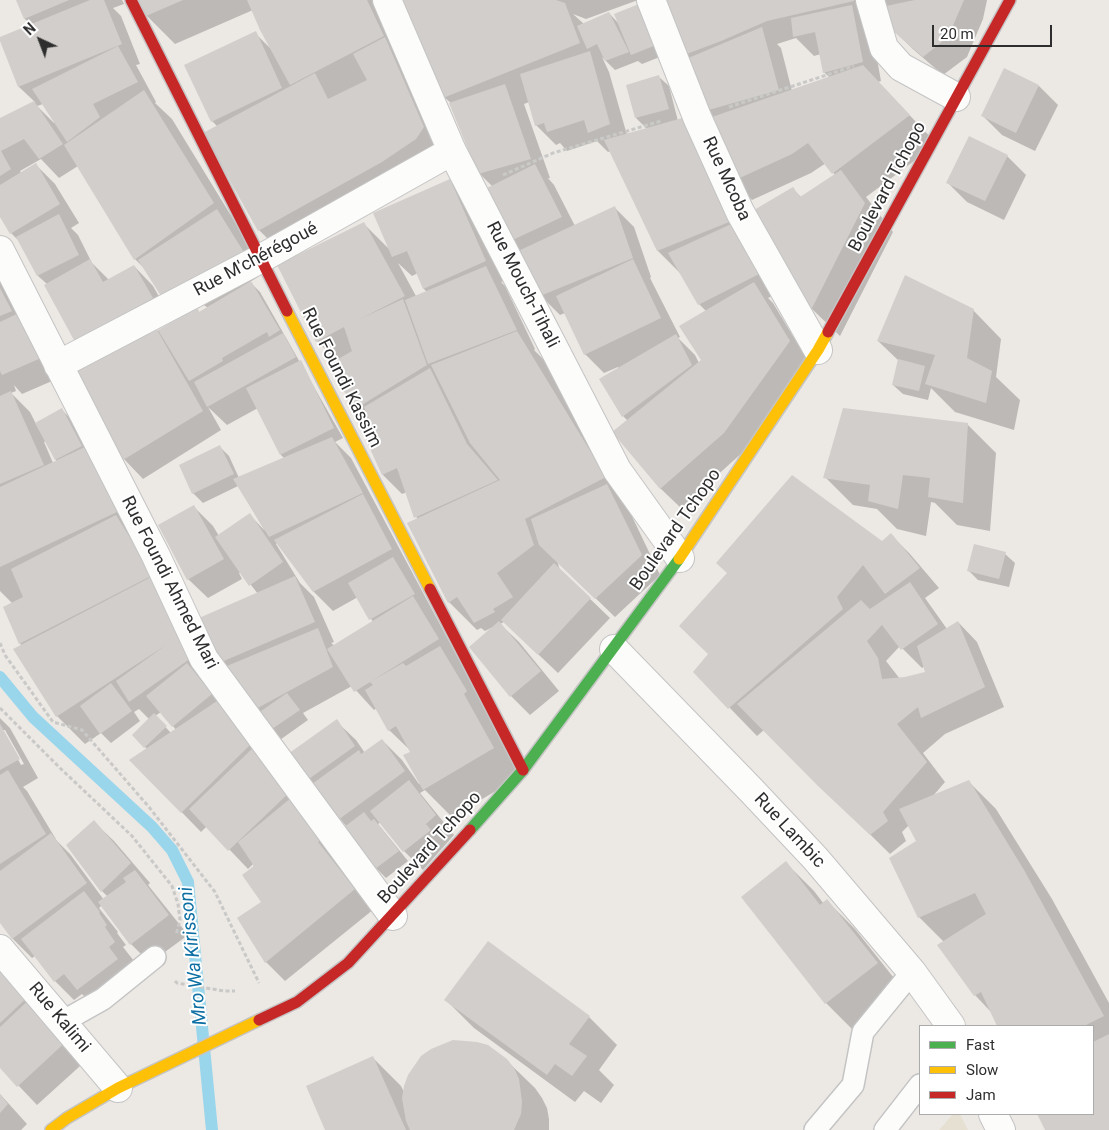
<!DOCTYPE html>
<meta charset="utf-8">
<style>
body{margin:0}
#map{position:relative;width:1109px;height:1130px;overflow:hidden;background:#ece8e4;font-family:Roboto,sans-serif}
canvas{display:block}
.legend{position:absolute;left:919px;top:1025px;width:175px;height:90px;box-sizing:border-box;background:#fff;border:1px solid #ababab;margin:0;padding:6px 9px;list-style:none;font-size:15px;color:#2e2e2e}
.legend li{display:flex;align-items:center;gap:10px;height:25px}
.legend b{width:25px;border:1px solid #ababab}
.north{position:absolute;left:15px;top:15px;width:50px;height:50px;-webkit-text-stroke:4px #fff;paint-order:stroke;rotate:317deg;font-size:14px;font-weight:700;line-height:20px;text-align:center;color:#2e2e2e}
.north::after{content:'';display:block;margin:auto;width:18px;height:22px;background:#2e2e2e;clip-path:polygon(50% 0,100% 100%,50% 72%,0 100%)}
.scale{position:absolute;left:932px;top:25px;width:120px;height:22px;box-sizing:border-box;border:2px solid #2e2e2e;border-top:0;padding-left:6px;font-size:15px;line-height:18px;white-space:nowrap;color:#2e2e2e;-webkit-text-stroke:4px #fff;paint-order:stroke}
</style>
<div id="map">
<canvas width="1109" height="1130"></canvas>
<ul class="legend">
<li><b style="height:6px;background:#4caf50"></b>Fast</li>
<li><b style="height:6px;background:#ffc107"></b>Slow</li>
<li><b style="height:6px;background:#c62828"></b>Jam</li>
</ul>
<div class="north">N</div>
<div class="scale">20 m</div>
</div>
<script>
const c = document.querySelector('canvas').getContext('2d');
c.lineJoin = 'round';
function fill(path, color) { c.fillStyle = color; c.fill(path, 'evenodd'); }
const toPath = rows => new Path2D(rows.map(r => 'M' + r).join(''));
function strokePath(path, color, width, dash) { c.strokeStyle = color; c.lineWidth = width; c.lineCap = dash ? 'butt' : 'round'; c.setLineDash(dash || []); c.stroke(path); }
function drawText(font, color, halo, rows, align = 'center') {
  c.font = font + ' Roboto,sans-serif'; c.lineWidth = 4; c.setLineDash([]); c.textBaseline = 'middle'; c.strokeStyle = halo; c.fillStyle = color; for (const [text, x, y, turn = 0] of rows) {
    c.save(); c.translate(x, y); c.rotate((+turn || 0) * Math.PI / 180); c.textAlign = isNaN(turn) ? turn : align; if (halo) c.strokeText(text, 0, 0); c.fillText(text, 0, 0); c.restore();
  }
}
fill(toPath([
 [953,1114,960,1114,968,1130,939,1130]
]), '#e6e0d3');
fill(toPath([
 [17,0,122,0,124,4,113,8,121,16,140,64,136,65,156,102,155,103,172,119,241,232,264,273,250,282,260,292,343,438,335,442,351,458,521,776,452,817,425,790,420,793,454,835,423,870,404,851,381,822,378,824,408,861,386,878,376,868,345,828,347,827,307,780,336,721,356,740,365,753,382,740,402,760,419,784,420,783,412,752,389,730,377,708,374,710,352,686,303,713,308,720,277,742,220,663,258,594,241,572,239,573,242,579,208,598,188,579,194,507,213,526,219,536,250,515,265,531,238,486,203,503,193,493,220,447,229,456,239,478,285,459,281,455,258,408,227,425,208,407,221,430,143,479,124,459,96,361,47,284,38,276,21,243,11,233,0,214,0,119,35,102,19,87,0,38,32,25,25,19],
 [43,104,55,123,54,123,37,106],
 [41,159,59,178,78,166,135,259,147,271,164,298,183,317,157,331,146,332,171,318,153,286,134,266,109,280,92,263,78,235,71,228,79,223,55,184,36,165,21,173,20,171],
 [204,305,208,308,200,313,197,309],
 [277,543,313,591,333,611,358,597,373,622,335,646,331,643,334,642,314,597,300,583,276,544],
 [140,0,382,0,452,155,287,258,259,230,218,127,212,121,255,33,270,48,253,10,175,44,147,16],
 [402,0,638,0,586,19,573,14,584,24,609,13,619,24,639,5,665,55,642,64,638,61,615,70,602,57,609,72,627,135,647,129,636,118,659,77,669,86,678,121,783,291,768,298,773,303,808,361,743,452,681,508,661,489,614,432,628,421,623,416,601,379,619,369,618,367,604,373,585,354,565,313,560,315,541,296,518,253,493,187,480,174,451,103,444,97],
 [529,102,536,125,556,145,560,143,567,151,597,141,608,152,611,151,658,251,682,275,699,304,706,311,702,361,699,363,695,355,678,338,680,337,650,278,651,277,634,227,615,208,575,226,554,185,548,178,550,178,524,104],
 [665,0,869,0,871,26,881,81,878,82,937,144,866,197,893,232,840,336,812,309,756,210,793,189,802,198,835,175,826,163,811,173,752,200,732,181,714,118,706,110,689,59,685,54],
 [796,38,814,56,821,54,824,72,830,78,792,91,781,48,777,44],
 [881,0,987,0,983,19,967,57,943,75,914,50,894,31],
 [1039,86,1058,105,1035,151,1002,135,983,116],
 [1007,156,1026,175,1004,220,967,202,948,183],
 [450,181,469,200,504,281,501,282,505,286,535,349,534,350,544,360,633,505,628,508,660,575,615,617,557,561,560,570,610,618,558,673,504,622,500,624,519,642,559,691,530,715,511,696,493,627,485,631,481,628,477,630,449,602,407,492,402,494,383,475,372,425,356,408,337,361,317,341,363,223,389,249],
 [398,263,412,276,418,273,424,289,427,292,416,296],
 [0,266,59,378,22,394,14,385,16,391,11,393,30,412,36,424,62,410,71,419,141,542,345,855,336,862,374,909,285,981,266,962,263,902,253,864,248,869,207,826,201,832,131,760,147,749,134,735,149,719,139,709,134,712,140,721,111,743,101,733,85,744,57,716,20,643,13,604,0,591],
 [46,441,57,462,53,463,44,442],
 [161,712,173,726,176,730,171,733,155,716],
 [973,310,1001,339,996,377,1020,400,1014,430,955,412,931,388,928,400,903,394,893,385,899,361,878,341],
 [967,424,996,453,990,531,957,525,935,503,931,502,926,536,897,529,877,509,853,505,825,477],
 [891,535,910,554,939,588,925,598,947,629,958,622,977,642,1004,707,945,734,923,753,945,782,933,796,968,781,996,809,1052,899,1109,1003,1109,1130,1047,1130,1038,1114,1093,1114,1093,1026,998,1026,991,1012,975,995,939,945,944,942,919,917,891,858,917,842,909,825,902,832,906,841,890,854,764,730,757,736,695,672,882,543],
 [900,646,922,668,925,666,927,673,900,679,886,661],
 [1005,554,1015,563,1009,587,978,580,968,570],
 [0,718,10,728,38,778,23,787,27,791,57,841,70,854,104,900,108,897,102,891,94,822,114,841,150,883,148,885,188,935,150,963,131,944,102,905,99,908,118,932,117,933,126,945,123,947,134,961,97,1009,82,994,74,1000,55,981,35,956,32,958,13,939,0,921],
 [2,730,5,730,24,764,21,765],
 [786,863,814,891,824,904,827,901,855,929,905,992,854,1031,826,1003,743,897],
 [488,943,589,1017,617,1045,599,1070,614,1085,601,1103,584,1091,575,1102,474,1028,446,1000],
 [0,957,90,1057,37,1105,0,1066],
 [373,1058,401,1086,405,1094,506,1060,535,1088,542,1098,547,1108,549,1119,549,1130,327,1130],
 [0,1094,27,1124,21,1130,0,1130]
]), '#0003');
strokePath(toPath([
 [0,677,33,717,152,827,172,850,188,882,212,1130]
]), '#99d6ec', 12);
fill(toPath([
 [16,0,69,0,24,19],
 [90,0,104,0,122,44,18,87,0,41,0,37],
 [138,0,183,0,146,16],
 [247,0,367,0,384,36,290,85,260,30],
 [400,0,556,0,565,3,580,43,443,98],
 [664,0,854,0,854,1,767,21,721,41,684,55],
 [915,0,964,0,948,37,923,57,893,31,886,6],
 [639,4,656,45,631,55,614,14],
 [852,5,863,62,823,73,815,32,793,37,791,18],
 [609,12,629,52,605,61,597,44,587,49,577,26],
 [762,27,779,90,705,111,686,59],
 [256,31,282,88,211,122,184,65],
 [385,37,424,127,416,139,382,162,258,231,203,133,315,73,328,99,367,80,353,54],
 [118,46,138,82,93,104,100,117,67,142,32,89],
 [590,51,610,124,588,133,584,120,547,132,544,123,535,126,520,74],
 [863,65,910,115,832,174,808,143,792,154,731,182,712,117],
 [1004,68,1039,85,1016,133,981,116],
 [659,75,669,109,635,118,626,85],
 [505,84,531,159,478,174,449,103],
 [144,90,214,203,134,260,64,145],
 [34,101,63,144,39,159,24,139,1,151,11,169,0,176,0,118],
 [686,117,734,220,657,251,604,140],
 [969,136,1008,155,985,201,946,183],
 [36,163,60,204,10,234,0,217,0,185],
 [535,164,562,217,506,243,483,190],
 [841,170,865,203,811,310,754,210,793,187,800,197],
 [450,179,486,261,423,289,407,251,392,257,373,213],
 [615,206,633,258,540,296,516,252],
 [217,209,245,254,163,299,138,260],
 [59,214,79,255,37,276,16,237],
 [738,221,765,271,698,305,668,253],
 [364,222,405,296,360,319,403,299,427,365,355,409,328,365,352,351,344,327,316,342,277,265],
 [90,259,103,282,134,265,153,298,75,342,44,285],
 [633,259,661,318,584,355,556,296],
 [486,266,517,330,428,364,405,300],
 [905,275,974,309,967,358,992,371,986,403,925,384,935,355,877,341],
 [251,281,280,330,269,337,267,332,222,358,223,361,189,381,158,330,197,307,199,312],
 [754,282,790,341,724,433,660,489,612,432,701,360,679,326],
 [0,288,12,311,0,316],
 [21,312,41,358,2,375,0,371,0,322],
 [156,328,203,411,123,460,75,371],
 [517,331,606,477,525,519,534,545,497,573,513,597,493,609,495,612,474,623,457,597,448,603,407,523,500,480,470,443,431,365],
 [283,333,296,357,207,407,194,382],
 [676,334,692,365,622,417,599,379],
 [898,359,925,366,919,391,892,385],
 [301,360,334,428,280,455,246,388],
 [430,368,467,444,498,480,414,518,397,468,382,475,361,429,371,424,364,407],
 [11,391,44,465,0,484,0,396],
 [62,408,82,446,55,460,35,423],
 [843,408,968,423,963,503,928,497,930,478,903,475,898,509,868,501,870,485,823,478],
 [332,437,363,493,269,537,233,479],
 [89,445,119,511,0,567,0,487],
 [220,445,234,474,192,494,179,465],
 [792,475,882,541,891,533,920,568,885,594,863,565,837,597,843,609,728,709,693,672,708,654,679,626,727,573,716,563],
 [607,484,642,555,595,599,539,545,531,519],
 [363,494,392,549,313,592,274,540],
 [194,505,224,559,187,580,158,525],
 [250,513,283,562,249,586,215,537],
 [116,515,153,575,19,644,3,607,23,597,11,569],
 [974,544,1006,552,999,579,967,571],
 [393,557,415,594,369,620,348,583],
 [554,563,591,598,538,655,501,620],
 [153,576,194,656,129,702,116,681,166,645,56,717,13,649],
 [295,576,315,622,219,663,199,618],
 [910,582,938,624,901,650,882,625,867,641,878,658,882,679,905,677,925,672,917,646,958,621,985,687,921,718,918,707,897,724,927,762,883,812,888,821,870,835,818,786,737,704,861,600,870,609],
 [413,596,439,639,354,692,327,649],
 [499,621,541,671,510,697,469,647],
 [318,628,333,667,252,711,227,666],
 [440,646,467,691,464,694,494,748,423,790,403,755,410,752,396,726,388,731,365,690,373,685,370,682,403,663,406,666],
 [187,663,212,694,172,727,146,696],
 [111,683,132,711,100,734,80,706],
 [287,693,300,710,266,733,254,716],
 [217,701,252,743,181,813,129,760],
 [154,713,167,726,144,748,132,735],
 [337,719,355,746,306,781,288,754],
 [0,724,20,759,0,770],
 [382,739,405,771,338,820,312,784,359,750,361,754],
 [254,747,294,788,228,851,189,809],
 [8,770,46,834,0,864,0,775],
 [409,780,436,815,426,824,431,830,403,852,370,811],
 [969,780,1024,870,1104,1016,1084,1026,997,1026,981,992,974,996,937,945,986,914,975,893,918,918,889,858,916,841,899,809],
 [292,797,326,835,318,842,355,889,265,963,237,918,261,902,242,875,254,866,238,842],
 [364,812,371,821,374,819,399,851,375,869,343,828],
 [94,820,131,863,101,892,66,845],
 [51,833,87,883,12,939,0,923,0,871],
 [786,861,820,905,827,899,878,963,825,1004,741,897],
 [135,870,169,915,130,945,98,902,126,882,123,878],
 [84,891,100,912,99,913,107,925,105,927,115,942,109,947,118,959,77,990,64,974,54,982,21,939],
 [488,941,590,1016,569,1044,587,1056,572,1076,555,1064,547,1075,444,1000],
 [0,956,33,992,0,1023],
 [33,996,71,1037,17,1087,0,1068,0,1027],
 [1109,1034,1109,1130,1045,1130,1037,1114,1093,1114,1093,1042],
 [453,1040,477,1042,488,1045,507,1059,514,1068,519,1079,522,1102,521,1114,514,1130,410,1130,406,1121,402,1098,404,1086,408,1075,421,1056,431,1049],
 [373,1056,406,1130,325,1130,306,1086],
 [0,1094,8,1104,0,1113]
]), '#d1cecb');
const lane = toPath([
 [62,1022,103,999,155,957],
 [815,1130,853,1085,863,1032,912,972],
 [885,1130,920,1085]
]);
const street = toPath([
 [387,0,452,151,617,470,680,558],
 [651,0,697,117,740,212,818,350],
 [870,0,884,48,901,67,956,97],
 [0,250,156,556,204,659,393,916],
 [58,365,260,259,452,151],
 [614,649,751,790,815,858,912,972,951,1026],
 [0,949,118,1088],
 [993,1114,1001,1130]
]);
const fast = toPath([
 [470,830,523,770,679,559]
]);
const slow = toPath([
 [287,311,430,589],
 [679,559,818,350,828,332],
 [51,1130,67,1118,118,1088,259,1020]
]);
const jam = toPath([
 [131,0,287,311],
 [828,332,1010,0],
 [430,589,523,770],
 [259,1020,297,1002,348,963,470,830]
]);
strokePath(lane, '#c5c4c5', 24);
strokePath(street, '#c5c4c5', 30);
strokePath(fast, '#c5c4c5', 14);
strokePath(slow, '#c5c4c5', 14);
strokePath(jam, '#c5c4c5', 14);
strokePath(toPath([
 [729,107,854,66],
 [503,175,553,153,661,121],
 [0,643,5,655,53,722,82,730,149,807,215,892,259,983],
 [0,708,60,768,132,836,172,886,178,904,180,920,176,935],
 [175,981,177,983,224,991,235,991]
]), '#c9c9c8', 3, [4, 2.5]);
strokePath(lane, '#fcfcfb', 21);
strokePath(street, '#fcfcfb', 28);
strokePath(fast, '#4caf50', 11);
strokePath(slow, '#ffc107', 11);
strokePath(jam, '#c62828', 11);
drawText('18px', '#2e2e2e', '#fff', [
 ["Rue Mcoba",726,179,65],
 ["Boulevard Tchopo",888,187,-62],
 ["Rue M'chérégoué",256,260,-28],
 ["Rue Mouch-Tihali",522,285,63],
 ["Rue Foundi Kassim",341,378,63],
 ["Boulevard Tchopo",676,530,-55],
 ["Rue Foundi Ahmed Mari",169,583,63],
 ["Rue Lambic",789,831,47],
 ["Boulevard Tchopo",430,848,-48],
 ["Rue Kalimi",59,1018,50]
]);
drawText('italic 19px', '#0d6fa3', '#fff', [
 ["Mro Wa Kirissoni",194,956,-96]
]);
</script>
